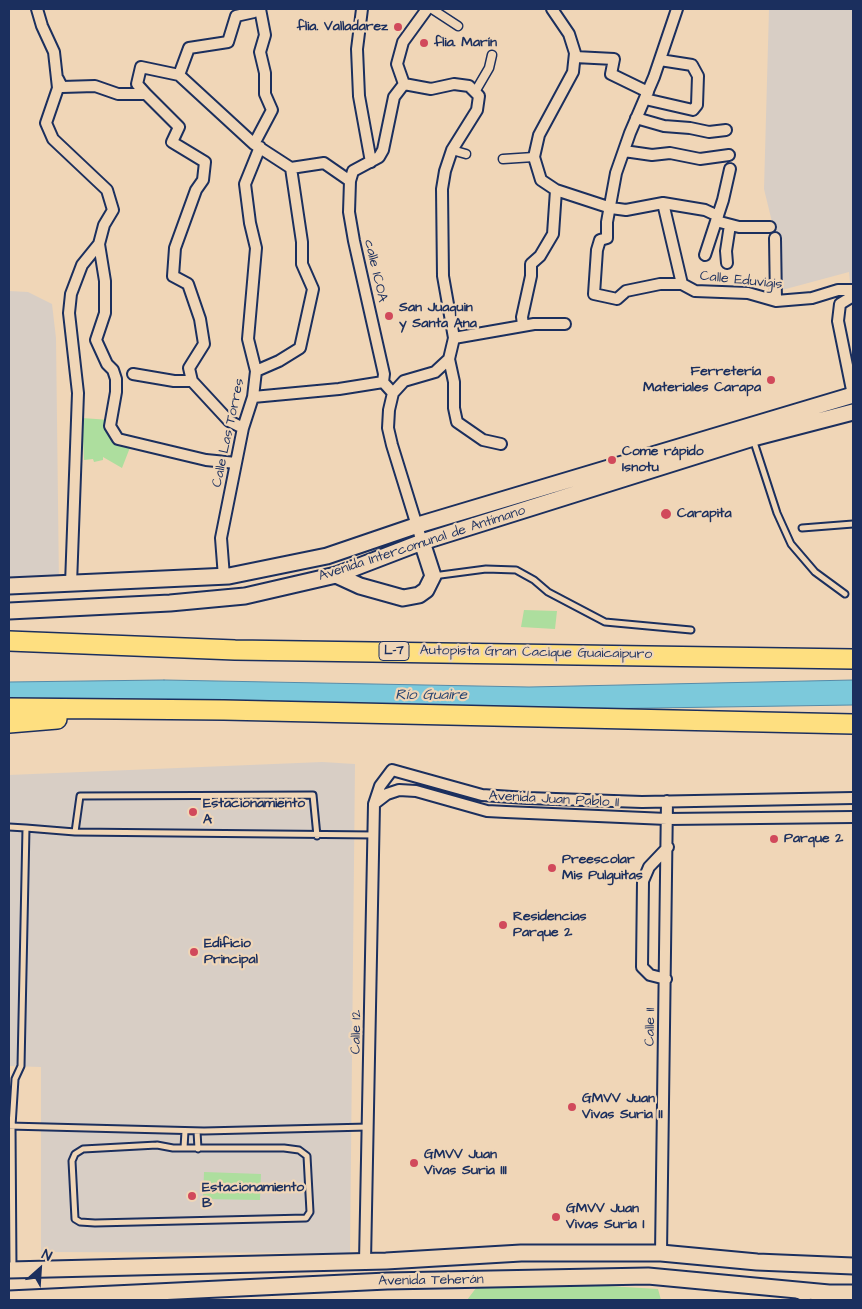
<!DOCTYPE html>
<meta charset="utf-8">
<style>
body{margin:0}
#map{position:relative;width:862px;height:1309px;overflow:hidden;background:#f0d6b7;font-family:"Architects Daughter",sans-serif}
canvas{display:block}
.frame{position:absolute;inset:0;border:10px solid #1b2f5e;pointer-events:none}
.north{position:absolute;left:15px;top:1244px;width:50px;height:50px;-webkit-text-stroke:4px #f0d6b7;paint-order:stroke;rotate:26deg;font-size:14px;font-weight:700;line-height:20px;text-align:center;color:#1b2f5e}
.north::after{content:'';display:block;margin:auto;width:18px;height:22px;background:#1b2f5e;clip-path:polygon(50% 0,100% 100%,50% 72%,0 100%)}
</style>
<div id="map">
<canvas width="862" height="1309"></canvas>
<div class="frame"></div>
<div class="north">N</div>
</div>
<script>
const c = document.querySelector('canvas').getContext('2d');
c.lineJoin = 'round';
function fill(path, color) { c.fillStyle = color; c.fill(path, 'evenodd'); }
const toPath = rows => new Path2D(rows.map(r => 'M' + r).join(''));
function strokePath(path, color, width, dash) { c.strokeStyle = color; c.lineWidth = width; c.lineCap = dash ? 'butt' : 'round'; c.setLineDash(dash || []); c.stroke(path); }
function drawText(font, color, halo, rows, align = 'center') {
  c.font = font + ' "Architects Daughter",sans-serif'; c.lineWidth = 4.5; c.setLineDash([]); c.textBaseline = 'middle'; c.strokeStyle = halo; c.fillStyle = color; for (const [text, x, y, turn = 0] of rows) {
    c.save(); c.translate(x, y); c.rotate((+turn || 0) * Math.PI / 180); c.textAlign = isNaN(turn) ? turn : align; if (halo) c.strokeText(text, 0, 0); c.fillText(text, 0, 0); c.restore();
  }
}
fill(toPath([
 [769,9,853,9,853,316,849,272,782,290,782,263,764,189],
 [9,291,28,292,52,304,56,338,59,585,9,586],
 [322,762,355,764,350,1253,41,1252,41,1067,9,1066,9,775]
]), '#d8cec5');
fill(toPath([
 [82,418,110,420,110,426,131,445,122,468,103,457,103,460,94,462,93,459,84,460],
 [524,610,557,611,555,629,521,627],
 [204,1172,261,1174,260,1200,203,1199],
 [558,1283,658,1289,661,1300,467,1300,476,1288]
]), '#adde9e');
const water = toPath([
 [164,680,529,687,853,680,853,705,520,710,9,702,9,682,164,680]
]);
fill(water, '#7cc9db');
strokePath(water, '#558ba9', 1);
const service = toPath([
 [753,439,777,513,791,544,815,572,845,594],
 [802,528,853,524],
 [433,576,486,569,516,570,534,580,548,592,605,622,691,630],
 [9,827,26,828,21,1066,15,1079,12,1126,13,1269],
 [26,828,75,832,374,835],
 [75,832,80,796,313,795,317,836],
 [9,1126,204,1131,368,1127],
 [197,1131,198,1149],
 [157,1145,173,1148,284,1148,299,1150,307,1156,310,1212,306,1218,95,1223,80,1222,75,1219,72,1161,75,1154,83,1149,157,1145],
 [184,1148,185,1131],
 [797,1295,808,1300]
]);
const pedestrian = toPath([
 [432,9,458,26],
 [475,92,489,68,492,55],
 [452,150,466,154],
 [503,159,534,157]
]);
const minor = toPath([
 [37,9,42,26,54,52,58,88,46,123,53,139,107,190,113,210,104,225,99,244,82,265,71,294,69,313,78,393,71,584],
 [362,9,357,49,359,96,371,162],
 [552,9,569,34,575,53,573,72,539,135,534,157,541,180,556,190,611,208,626,210,663,203,705,210,718,216],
 [677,9,654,77,630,133,616,173,607,222,607,238,600,240,597,250,594,294,617,299,626,291,660,284,682,284,695,291,748,293,776,301,812,298,838,290,853,290],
 [575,57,614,59,611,74,648,92],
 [58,79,62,87,95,86,118,94,146,94,179,127,172,142,205,162,203,180,196,190,175,248,173,276,188,284,200,319,204,344,189,368,192,381,229,421,243,428],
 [146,94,137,84,141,67,179,75],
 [645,99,693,110,697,105,698,76,692,65,660,60],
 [636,118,664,126,690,128,709,132,726,130],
 [254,144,272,110,265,94,265,73,260,52,265,35,260,9],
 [624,151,652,155,670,153,700,159,729,155],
 [291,168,324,163,350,181],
 [663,203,682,284],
 [716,221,739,227,770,227],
 [775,238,776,301],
 [99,244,105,281,105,313,96,340,107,364,113,370,116,379,116,392,110,426,118,439,206,460,236,463],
 [705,255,723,200,730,169],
 [727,263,726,251,730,225],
 [853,296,840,304,838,321,853,395],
 [523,325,522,317,531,276,531,264,540,256,553,234,556,190],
 [454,338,534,324,565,324],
 [449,359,454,382,454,408,457,422,483,440,501,444],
 [256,371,248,339,256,248,250,223,245,184,260,147],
 [133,374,174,381,192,381],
 [393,393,383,382,384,374,354,241,349,212,350,181,353,171,379,157,383,150,394,97,404,84],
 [253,397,339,389,383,382],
 [422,542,392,445,388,428,389,410,393,393,404,381,435,372,449,359,454,338,443,276,442,189,445,171,452,150,477,110,479,96,469,86,454,84,431,89,404,84,397,64,403,42,427,9],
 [224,577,221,538,243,428,253,397,256,371,279,361,300,348,313,289,302,264,302,242,291,168,254,144,179,75,189,48,228,42,236,16,254,12,256,9],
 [374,804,387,794,399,790,416,791,487,811,506,812,667,819,853,817],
 [666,979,650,975,642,967,643,881,649,867,668,847],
 [661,1253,667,801],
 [365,1261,374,804,380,786,392,770,482,795,527,798,642,802,853,798]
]);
const secondary = toPath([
 [336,575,360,586,403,598,419,595,426,590,433,576,422,542],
 [9,586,229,576,327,556,418,525,853,395],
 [9,611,170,603,245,596,336,575,422,542,753,438,853,412],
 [9,1270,386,1261,521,1253,661,1253,757,1262,853,1266],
 [9,1299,387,1281,648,1276,829,1293,853,1293]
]);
const motorway = toPath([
 [9,641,235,650,853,659],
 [9,708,224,710,853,724],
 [9,723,57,719]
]);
strokePath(service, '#1b2f5e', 9);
strokePath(pedestrian, '#1b2f5e', 11);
strokePath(minor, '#1b2f5e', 14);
strokePath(secondary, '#1b2f5e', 19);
strokePath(motorway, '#1b2f5e', 22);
strokePath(service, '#f0d6b7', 5);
strokePath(pedestrian, '#f0d6b7', 8);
strokePath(minor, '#f0d6b7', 10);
strokePath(secondary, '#f0d6b7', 15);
strokePath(motorway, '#fedf80', 19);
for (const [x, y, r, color] of [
 [398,27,5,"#d1495b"],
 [424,43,5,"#d1495b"],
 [389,316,5,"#d1495b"],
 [771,380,5,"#d1495b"],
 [612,460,5,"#d1495b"],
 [666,514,6,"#d1495b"],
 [193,812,5,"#d1495b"],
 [774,839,5,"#d1495b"],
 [552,868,5,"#d1495b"],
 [503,925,5,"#d1495b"],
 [194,952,5,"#d1495b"],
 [572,1107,5,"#d1495b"],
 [414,1163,5,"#d1495b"],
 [192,1196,5,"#d1495b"],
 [556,1217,5,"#d1495b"]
]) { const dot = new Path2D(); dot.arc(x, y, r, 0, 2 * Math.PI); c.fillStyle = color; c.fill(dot); strokePath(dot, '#f0d6b7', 2); }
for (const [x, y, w] of [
 [394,651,30]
]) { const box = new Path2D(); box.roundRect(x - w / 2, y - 9.5, w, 19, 4); c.fillStyle = '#f0d6b7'; c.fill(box); strokePath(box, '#1b2f5e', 1); }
drawText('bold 12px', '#1b2f5e', null, [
 ["L-7",394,651]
]);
drawText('bold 14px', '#1b2f5e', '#f0d6b7', [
 ["flia. Valladarez",388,27,"right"],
 ["flia. Marín",434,43],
 ["San Juaquin",399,308],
 ["y Santa Ana",399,324],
 ["Ferretería",761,372,"right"],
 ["Materiales Carapa",761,388,"right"],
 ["Come rápido",622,452],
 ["Isnotu",622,468],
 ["Carapita",677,514],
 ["Estacionamiento",203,804],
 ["A",203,820],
 ["Parque 2",784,839],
 ["Preescolar",562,860],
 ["Mis Pulguitas",562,876],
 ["Residencias",513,917],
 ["Parque 2",513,933],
 ["Edificio",204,944],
 ["Principal",204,960],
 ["GMVV Juan",582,1099],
 ["Vivas Suria II",582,1115],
 ["GMVV Juan",424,1155],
 ["Vivas Suria III",424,1171],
 ["Estacionamiento",202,1188],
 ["B",202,1204],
 ["GMVV Juan",566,1209],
 ["Vivas Suria I",566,1225]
], 'left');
drawText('14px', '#1b2f5e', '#f0d6b7', [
 ["calle ICOA",375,271,77],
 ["Calle Eduvigis",741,281,6],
 ["Calle Las Torres",229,433,-78],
 ["Avenida Intercomunal de Antímano",422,544,-18],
 ["Autopista Gran Cacique Guaicaipuro",536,653,1],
 ["Avenida Juan Pablo II",554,800,3],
 ["Calle 11",651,1027,-89],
 ["Calle 12",357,1032,-89],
 ["Avenida Teherán",431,1281,-1]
]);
drawText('italic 15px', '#2a4671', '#f0d6b7', [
 ["Río Guaire",431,696]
]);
</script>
